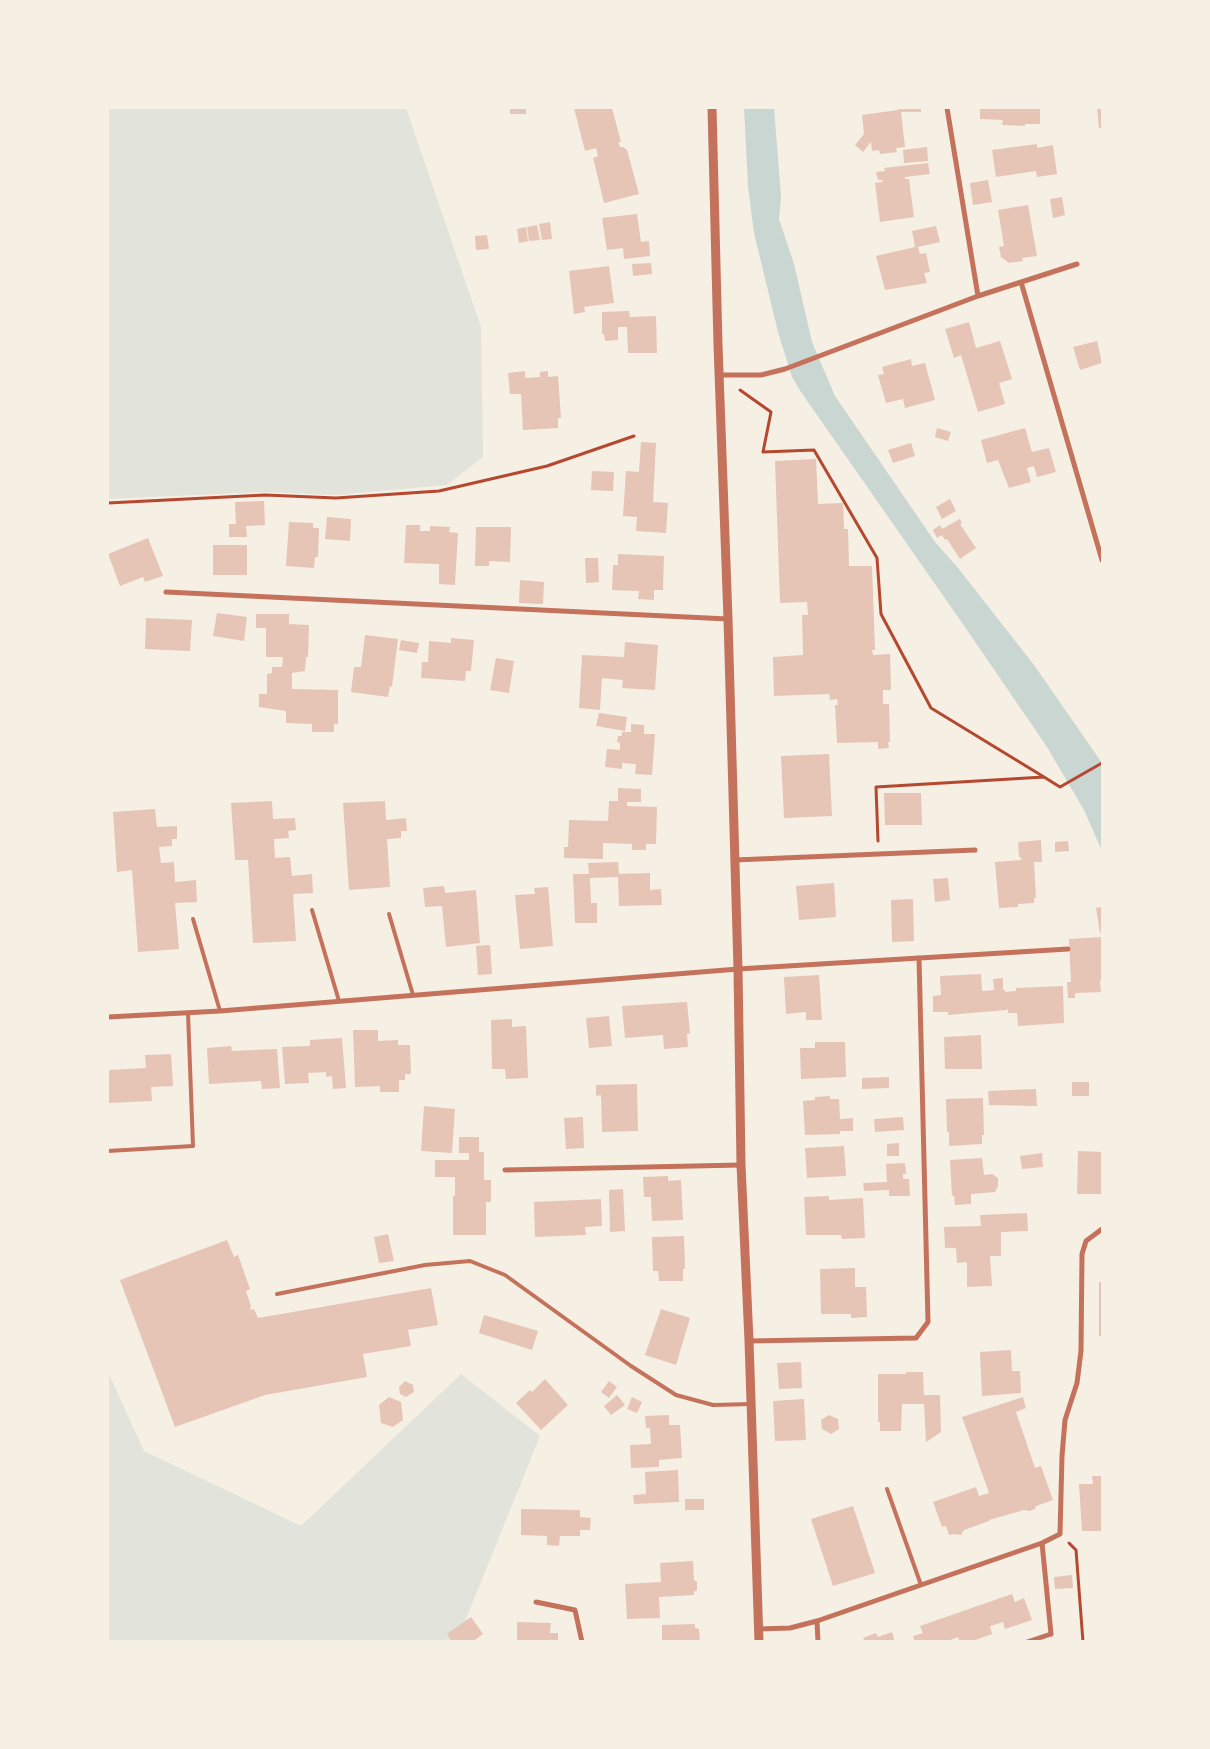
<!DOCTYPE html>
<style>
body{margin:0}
#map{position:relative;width:1210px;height:1749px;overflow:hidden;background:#f6efe4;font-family:Lato,sans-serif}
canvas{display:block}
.frame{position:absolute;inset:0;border:109px solid #f6efe4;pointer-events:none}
</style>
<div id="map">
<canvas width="1210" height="1749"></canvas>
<div class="frame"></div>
</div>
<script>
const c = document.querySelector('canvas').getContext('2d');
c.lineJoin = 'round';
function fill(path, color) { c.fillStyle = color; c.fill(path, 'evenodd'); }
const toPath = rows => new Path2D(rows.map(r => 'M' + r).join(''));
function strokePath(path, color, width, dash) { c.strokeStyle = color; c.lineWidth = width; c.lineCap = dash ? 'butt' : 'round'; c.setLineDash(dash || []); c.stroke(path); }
fill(toPath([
 [108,108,406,108,481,327,483,457,447,485,336,495,265,492,108,499],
 [108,1372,144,1451,301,1526,461,1374,540,1436,457,1641,108,1641]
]), '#e2e4dc');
fill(toPath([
 [744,108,774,108,781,197,779,219,794,264,812,342,835,396,935,542,958,568,1034,665,1102,763,1102,851,1084,810,1047,747,965,627,801,392,792,377,778,332,754,233,748,186]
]), '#c9d6d2');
fill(toPath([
 [510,108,526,108,526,114,510,114],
 [574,108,612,108,621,142,618,142,620,147,623,147,627,150,639,194,604,203,593,158,598,156,596,148,585,151],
 [898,108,921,108,921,112,901,112,905,147,896,148,897,152,880,154,879,150,872,151,871,142,863,152,855,145,864,134,862,115,898,110],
 [980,108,1040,108,1040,124,1025,124,1025,126,1002,125,1003,120,980,119],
 [1097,108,1102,108,1102,128,1099,128],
 [1037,144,1037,148,1053,145,1057,174,1037,177,1036,171,996,177,992,150],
 [927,147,928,161,904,163,903,150],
 [928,163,930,174,905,177,905,179,909,179,914,217,880,222,875,183,883,182,882,180,878,180,876,172,885,171,884,168],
 [988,180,992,202,973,205,970,183],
 [1062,197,1065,215,1053,218,1050,199],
 [1028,205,1037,256,1022,258,1023,261,1009,263,1001,257,999,247,1004,246,998,210],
 [637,214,641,242,649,241,650,256,624,259,623,248,607,250,602,218],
 [550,222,552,239,542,240,539,224],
 [537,225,540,240,529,241,527,227],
 [936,226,940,242,918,247,920,254,926,253,930,272,924,273,927,283,885,290,876,256,915,247,912,231],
 [526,227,528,241,519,243,517,229],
 [487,235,489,249,476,250,475,236],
 [651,263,652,274,633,276,632,264],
 [609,266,614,303,584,307,585,312,574,314,569,271],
 [629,311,630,317,656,316,657,353,628,353,627,327,618,327,618,340,605,341,604,334,602,334,602,312],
 [969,322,976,348,1000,341,1012,379,999,383,1005,404,978,412,961,355,954,358,945,329],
 [1097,341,1102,363,1080,370,1073,347],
 [911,359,912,366,925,363,935,400,905,408,903,399,886,403,878,375,884,374,882,367],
 [525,371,525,378,540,377,540,372,548,371,548,377,558,376,561,418,558,418,558,428,523,430,521,394,510,394,508,373],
 [937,428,951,432,948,441,935,437],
 [1025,428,1032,452,1049,448,1056,472,1037,477,1034,466,1027,468,1031,482,1009,488,998,460,987,463,981,440],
 [641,442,656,443,653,502,668,503,666,533,636,531,637,517,623,516,626,471,639,472],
 [911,443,915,456,893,463,888,450],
 [816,459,818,504,843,503,844,529,848,529,849,566,872,566,875,650,872,650,873,655,890,654,891,690,883,690,883,704,889,704,890,742,888,742,889,748,878,749,878,742,837,743,835,705,838,705,837,699,830,700,829,694,774,696,773,657,803,655,802,615,808,615,807,602,780,603,775,461],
 [592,471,614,472,613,491,591,490],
 [950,499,956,511,942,519,936,507],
 [264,501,265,525,246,526,247,537,229,537,229,524,236,524,235,502],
 [327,517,351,519,350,541,325,539],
 [960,519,962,523,960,524,976,548,960,559,947,539,945,540,942,535,937,538,933,530,940,525,942,529],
 [289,522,313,523,313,528,319,528,318,557,315,557,314,568,286,566],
 [406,525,420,525,420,531,430,531,430,526,450,527,449,532,458,533,455,585,439,584,439,564,404,563],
 [476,527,511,527,510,562,489,561,489,566,475,566],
 [148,538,163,576,145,582,143,577,120,586,108,554],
 [213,545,247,545,247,575,213,575],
 [618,554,664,556,663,590,654,590,654,600,638,599,639,591,612,590,613,565,618,565],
 [585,558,598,558,599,582,586,583],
 [520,580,544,582,543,604,519,603],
 [217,613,247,617,244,641,213,636],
 [256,614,289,614,289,624,309,625,308,657,306,657,305,671,292,673,292,689,338,690,338,724,334,724,334,732,312,732,312,724,286,723,286,711,259,707,259,694,267,694,267,674,272,673,272,667,282,667,283,657,266,657,266,628,256,628],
 [146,618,192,620,190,651,145,649],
 [365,635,398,639,392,687,390,686,388,697,351,692,354,667,361,667],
 [451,638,474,640,471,671,466,671,465,681,421,678,422,662,428,662,429,641,451,643],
 [401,640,419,643,417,653,399,650],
 [625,642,658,645,655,690,622,688,623,680,602,678,600,710,579,708,582,655,624,657],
 [496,658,514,661,509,693,490,690],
 [599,713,627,717,625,731,596,726],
 [631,724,644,725,644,734,655,734,652,775,635,774,636,764,622,763,622,769,605,767,607,749,620,750,620,743,617,742,618,736,622,736,622,732,631,732],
 [829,754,832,816,784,818,781,756],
 [618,788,641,789,641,802,627,802,627,806,657,807,656,844,646,844,646,850,632,850,632,844,603,843,603,859,564,858,564,847,568,847,569,820,608,821,609,801,618,801],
 [884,793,921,793,922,825,885,825],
 [272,801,273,819,295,818,296,830,288,831,289,838,274,839,275,858,290,857,292,876,312,874,313,893,293,894,296,941,253,943,248,860,235,860,231,803],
 [385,801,386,820,406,818,407,831,401,831,401,838,387,839,390,887,349,890,343,803],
 [155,809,157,827,177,826,177,839,172,839,172,846,159,847,161,863,174,862,175,882,196,880,197,902,175,903,179,949,138,952,132,870,117,872,113,812],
 [1041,840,1042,862,1034,862,1036,898,1034,898,1034,903,1018,904,1018,907,999,908,995,862,1021,860,1021,857,1019,857,1018,842],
 [1068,841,1069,851,1055,852,1055,842],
 [618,862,619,874,650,873,650,890,661,889,662,905,619,906,618,877,590,878,591,903,597,903,597,923,575,923,573,874,589,874,588,863],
 [948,878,950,900,935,902,933,879],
 [834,883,836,917,799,920,796,886],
 [444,886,445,893,476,890,480,943,446,947,442,906,425,907,423,888],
 [548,887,553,946,520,949,515,895,535,894,534,888],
 [913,899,914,941,892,942,891,900],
 [1102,907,1102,933,1100,933,1096,908],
 [1102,937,1102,980,1100,981,1101,992,1075,993,1075,998,1068,998,1067,982,1071,982,1069,939],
 [490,945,492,974,478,975,476,946],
 [981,974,982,991,994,990,993,979,1003,978,1003,990,1005,990,1005,992,1016,991,1016,988,1063,986,1064,1023,1018,1026,1017,1013,1008,1013,1008,1008,1007,1010,948,1015,948,1012,933,1012,933,996,941,995,940,976],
 [819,975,822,1020,806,1020,806,1012,786,1014,784,977],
 [687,1002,690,1033,687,1034,688,1047,664,1049,663,1035,625,1038,622,1006],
 [609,1016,612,1046,589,1048,586,1018],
 [512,1019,512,1027,526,1026,528,1078,506,1079,505,1069,492,1069,491,1020],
 [353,1030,378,1030,378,1041,398,1040,398,1045,410,1045,411,1074,405,1074,405,1080,399,1080,399,1092,380,1092,380,1086,355,1087],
 [981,1035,982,1069,945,1069,944,1037],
 [342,1038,346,1088,333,1089,332,1076,326,1077,326,1072,308,1073,309,1083,285,1084,282,1047,310,1046,310,1040],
 [815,1042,845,1042,846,1077,801,1079,800,1048,815,1048],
 [231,1046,232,1051,277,1049,280,1088,262,1089,261,1081,209,1084,207,1048],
 [171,1054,173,1086,151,1087,152,1101,108,1103,108,1070,146,1068,145,1055],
 [889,1077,889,1088,862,1089,862,1078],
 [1072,1082,1089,1082,1089,1096,1072,1096],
 [637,1084,638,1131,602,1132,601,1095,596,1096,596,1085],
 [1036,1089,1037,1106,989,1105,988,1091],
 [830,1096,830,1099,839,1099,840,1119,853,1118,853,1131,840,1131,840,1134,805,1135,803,1101,815,1100,815,1097],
 [983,1098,984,1135,982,1135,982,1144,949,1146,949,1132,947,1132,946,1099],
 [424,1106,455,1109,452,1153,421,1151],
 [583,1117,584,1148,566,1149,564,1118],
 [903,1117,904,1130,875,1132,874,1119],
 [459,1137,479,1137,479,1152,484,1152,484,1180,491,1180,491,1202,486,1202,486,1235,453,1235,453,1196,455,1196,455,1177,435,1177,435,1160,469,1160,469,1153,459,1153],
 [899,1143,899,1156,887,1156,887,1144],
 [844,1146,846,1176,807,1178,805,1148],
 [1078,1151,1102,1152,1102,1194,1077,1194],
 [1042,1153,1043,1167,1022,1169,1020,1156],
 [982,1158,984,1175,992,1174,998,1178,998,1186,995,1192,971,1194,971,1204,955,1205,954,1195,952,1196,950,1160],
 [905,1163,906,1174,903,1174,903,1179,909,1179,910,1196,889,1196,889,1190,864,1191,863,1183,887,1182,886,1164],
 [668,1176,668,1181,681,1180,683,1220,652,1221,651,1197,644,1197,643,1177],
 [623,1189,625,1231,610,1232,609,1190],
 [829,1196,829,1200,863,1198,865,1238,842,1239,841,1235,806,1235,804,1197],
 [601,1199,602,1226,585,1227,586,1235,535,1237,534,1202],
 [1027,1213,1028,1231,1001,1232,1001,1256,990,1256,992,1286,967,1287,967,1262,957,1263,956,1248,945,1248,944,1227,981,1226,980,1215],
 [388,1234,394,1261,379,1263,374,1237],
 [684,1236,685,1269,683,1269,683,1281,659,1281,658,1271,653,1271,652,1237],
 [227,1240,234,1257,238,1255,250,1289,246,1291,251,1306,250,1310,254,1309,258,1318,431,1288,438,1325,408,1330,411,1346,363,1354,367,1377,265,1395,175,1427,120,1280],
 [855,1268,855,1287,866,1287,867,1317,851,1318,851,1314,821,1314,820,1269],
 [1099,1282,1102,1282,1102,1336,1099,1336],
 [661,1309,690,1318,676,1365,645,1355],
 [484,1315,538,1331,532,1350,479,1333],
 [1011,1350,1012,1371,1020,1371,1021,1393,982,1396,980,1352],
 [801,1362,802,1388,779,1389,777,1363],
 [906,1372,923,1372,924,1395,940,1395,941,1432,926,1442,924,1404,902,1404,901,1431,880,1431,880,1422,878,1422,878,1374,906,1374],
 [545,1379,568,1405,541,1430,516,1403,530,1390,532,1392],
 [405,1381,413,1385,414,1392,406,1397,400,1394,399,1387],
 [609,1381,617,1387,609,1398,601,1392],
 [617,1395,625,1405,611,1415,604,1406],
 [389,1397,401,1402,403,1420,393,1427,381,1423,379,1405],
 [632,1397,642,1402,637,1413,627,1409],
 [1023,1397,1026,1408,1016,1412,1035,1468,1041,1466,1053,1500,1036,1506,1035,1509,1030,1511,1024,1510,989,1520,989,1521,964,1530,961,1535,954,1534,949,1535,946,1526,942,1527,933,1502,976,1487,979,1496,989,1493,962,1417],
 [804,1399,806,1440,775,1441,773,1401],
 [669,1415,669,1425,680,1425,682,1458,659,1460,659,1467,631,1468,630,1445,651,1444,650,1428,646,1428,645,1416],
 [829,1415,838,1419,839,1429,831,1434,822,1429,821,1420],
 [678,1470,679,1502,634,1504,633,1495,646,1494,645,1472],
 [1092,1476,1102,1476,1102,1531,1082,1531,1079,1484,1093,1484],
 [685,1499,704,1499,704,1510,685,1510],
 [853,1506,875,1573,833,1586,811,1519],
 [521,1509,580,1510,580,1517,591,1518,590,1530,580,1530,580,1536,560,1536,559,1546,547,1545,547,1536,521,1535],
 [693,1561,694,1580,697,1582,697,1590,694,1592,694,1595,659,1597,660,1618,627,1619,625,1584,661,1582,660,1563],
 [1072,1575,1073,1588,1055,1589,1054,1577],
 [1012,1594,1015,1602,1024,1598,1032,1620,1005,1629,1003,1622,990,1626,992,1634,970,1642,960,1642,958,1637,945,1642,915,1642,913,1636,923,1633,920,1626],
 [471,1617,483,1634,472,1642,452,1642,447,1634],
 [517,1622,551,1623,550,1633,558,1633,558,1642,517,1642],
 [695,1624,695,1628,699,1629,700,1639,696,1642,662,1642,662,1625],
 [892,1632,895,1642,865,1642,863,1638,876,1633,878,1637]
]), '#e6c5b7');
strokePath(toPath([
 [740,390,771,412,763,452,814,450,877,558,881,614,931,708,1044,777],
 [108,503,265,495,336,498,439,491,547,466,634,436],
 [878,841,876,787,1044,777,1060,787,1102,763],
 [1069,1543,1076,1550,1083,1642]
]), '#b5482f', 3);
strokePath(toPath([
 [312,910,339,1001],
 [389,914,413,995],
 [193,919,220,1011],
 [108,1151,193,1146,188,1013],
 [277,1294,425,1265,470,1261,505,1275,631,1366,676,1395,713,1405,752,1404],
 [887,1489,921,1585]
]), '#c5725c', 4);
strokePath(toPath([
 [1027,1642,1051,1634]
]), '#c5725c', 4.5);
strokePath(toPath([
 [947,108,978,296],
 [1021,282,1102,560],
 [719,375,761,375,785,369,978,296,1077,264],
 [166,592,728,619],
 [735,860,975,850],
 [108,1017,220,1011,738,969,1068,949],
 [505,1170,741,1165],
 [749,1341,916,1338,928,1322,919,958],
 [1042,1543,1051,1634],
 [536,1602,575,1610,582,1642],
 [817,1621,818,1642],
 [758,1629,790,1628,817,1621,1042,1543,1060,1534,1062,1456,1065,1420,1077,1383,1081,1351,1082,1254,1086,1241,1102,1229]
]), '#c5725c', 5);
strokePath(toPath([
 [712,108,718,345,728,619,738,969,741,1165,749,1341,759,1642]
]), '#c5725c', 9);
</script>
